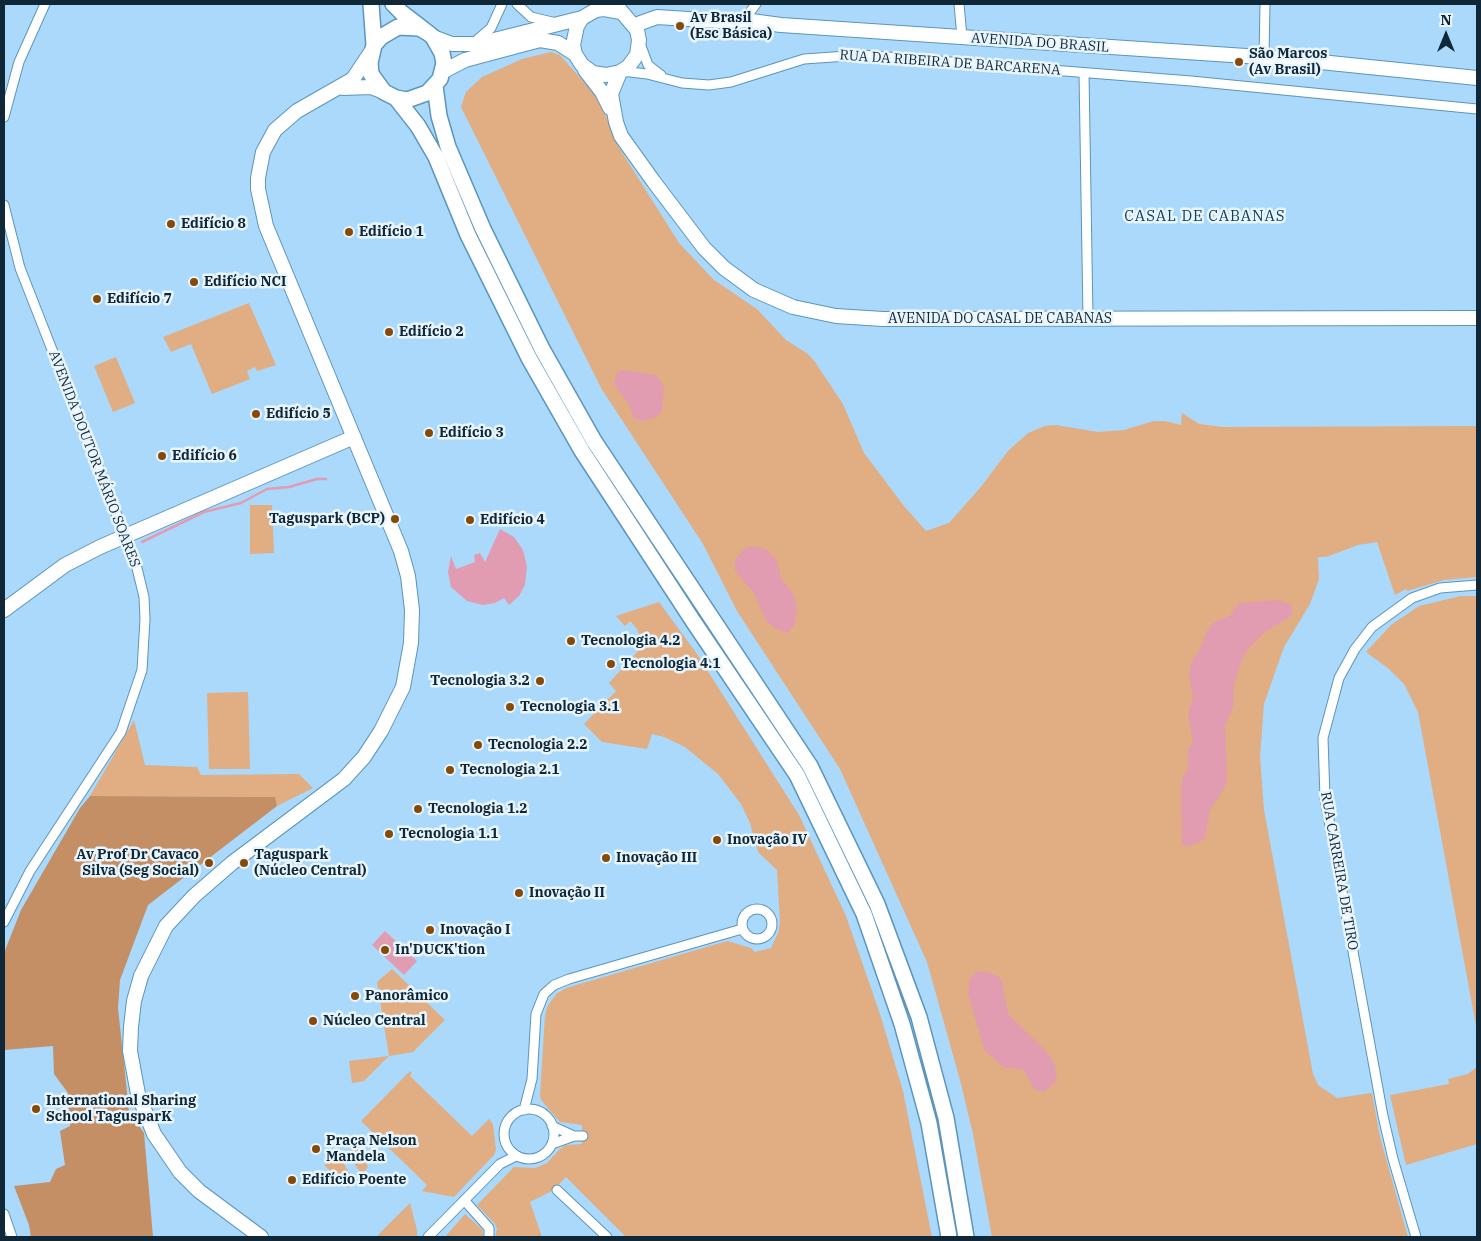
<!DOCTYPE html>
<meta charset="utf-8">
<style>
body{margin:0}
#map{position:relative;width:1481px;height:1241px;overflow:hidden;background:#aad9fb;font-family:"IBM Plex Serif",serif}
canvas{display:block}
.frame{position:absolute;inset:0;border:5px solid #0f2737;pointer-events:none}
.north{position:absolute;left:1421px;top:10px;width:50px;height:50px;-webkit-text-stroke:4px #e9f5fd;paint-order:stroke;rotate:0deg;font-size:14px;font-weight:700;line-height:20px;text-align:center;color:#0f2737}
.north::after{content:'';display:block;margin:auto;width:18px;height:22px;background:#0f2737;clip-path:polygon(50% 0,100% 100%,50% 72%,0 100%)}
</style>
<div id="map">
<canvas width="1481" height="1241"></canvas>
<div class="frame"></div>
<div class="north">N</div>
</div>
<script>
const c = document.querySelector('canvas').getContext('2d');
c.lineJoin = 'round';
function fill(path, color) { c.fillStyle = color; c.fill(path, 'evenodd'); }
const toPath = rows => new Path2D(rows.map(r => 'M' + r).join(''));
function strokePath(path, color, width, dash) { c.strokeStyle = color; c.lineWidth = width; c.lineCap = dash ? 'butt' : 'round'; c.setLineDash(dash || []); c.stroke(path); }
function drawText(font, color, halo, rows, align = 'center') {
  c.font = font + ' "IBM Plex Serif",serif'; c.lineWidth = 5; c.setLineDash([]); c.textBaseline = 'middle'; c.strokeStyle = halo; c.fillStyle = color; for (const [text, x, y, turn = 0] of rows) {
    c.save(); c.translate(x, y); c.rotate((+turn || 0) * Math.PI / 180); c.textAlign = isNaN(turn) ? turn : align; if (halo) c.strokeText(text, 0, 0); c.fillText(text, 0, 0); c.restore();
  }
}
fill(toPath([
 [551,52,560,55,599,99,618,146,679,243,714,280,757,309,786,340,808,354,815,362,843,404,864,453,904,506,926,531,949,523,980,488,1008,451,1028,433,1045,426,1056,425,1098,432,1124,430,1154,421,1165,421,1181,425,1182,413,1199,424,1223,427,1477,426,1477,577,1444,580,1407,591,1406,589,1395,595,1377,542,1358,545,1326,557,1318,557,1319,579,1310,604,1284,647,1264,704,1260,756,1264,810,1313,1074,1318,1085,1337,1098,1372,1093,1380,1137,1408,1237,992,1237,973,1134,960,1080,927,962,840,769,737,611,703,544,601,388,461,107,466,92,482,77,522,59],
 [249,303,276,365,257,371,255,367,247,371,250,379,212,394,191,344,171,352,163,337],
 [116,357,135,403,113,412,94,366],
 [250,505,272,505,274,553,250,554],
 [1461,596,1477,596,1477,1031,1418,712,1404,684,1389,669,1366,652,1391,625,1419,606],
 [659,602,697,654,799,815,846,916,880,1014,903,1091,932,1237,626,1237,566,1177,552,1191,530,1202,542,1237,495,1237,497,1229,495,1224,477,1205,514,1167,535,1168,547,1163,559,1150,566,1145,582,1144,582,1125,560,1122,541,1100,540,1095,545,1016,547,1007,556,994,566,988,727,941,751,948,755,952,771,948,778,933,780,923,777,870,758,852,750,823,741,804,718,774,685,747,664,737,652,734,647,749,602,742,584,724,616,691,609,683,638,651,641,639,637,629,630,621,625,626,616,616],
 [248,692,250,769,209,769,207,693],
 [134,720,145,765,197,767,201,775,299,774,313,788,277,806,275,797,90,796],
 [392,969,445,1020,413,1052,389,1056,364,1081,352,1083,349,1061,389,1056,377,982],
 [1477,1067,1477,1144,1406,1165,1390,1095,1449,1084,1448,1079,1468,1074],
 [410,1071,412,1073,410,1076,472,1136,489,1119,493,1124,496,1150,494,1155,454,1197,422,1191,427,1185,361,1121],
 [357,1145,368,1167,362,1174,346,1153],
 [340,1157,354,1181,348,1188,324,1165],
 [410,1203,417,1230,417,1237,376,1237],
 [465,1214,482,1229,483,1236,445,1237]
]), '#e1ad82');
fill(toPath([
 [90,796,275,797,277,806,148,905,120,980,118,1008,129,1111,144,1133,153,1237,31,1237,29,1225,14,1186,50,1182,56,1169,65,1165,60,1131,70,1126,68,1093,54,1074,53,1046,4,1050,4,953,21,910,80,808]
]), '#c48f64');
fill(toPath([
 [623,370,655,375,661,381,664,387,662,411,658,417,643,421,633,418,629,404,614,384,617,372],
 [500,529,514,537,523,550,527,566,525,585,519,596,509,605,504,598,495,603,483,605,467,601,451,587,448,572,451,556,456,569,475,562,474,555,480,553,485,562],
 [751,546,766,549,772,555,777,561,781,578,794,595,797,611,794,625,788,633,776,629,766,621,754,593,735,571,735,560,745,548],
 [1278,600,1292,605,1292,615,1265,632,1247,650,1241,662,1234,685,1233,707,1225,726,1227,779,1225,787,1210,810,1205,839,1190,846,1182,845,1181,789,1183,776,1188,770,1188,750,1193,741,1188,715,1193,697,1189,675,1191,663,1201,647,1207,630,1216,621,1229,616,1239,603],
 [385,931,417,961,404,975,372,945],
 [976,971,987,972,999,977,1002,982,1008,1014,1046,1051,1055,1065,1057,1080,1044,1092,1034,1089,1023,1069,1005,1068,985,1051,968,994,970,979]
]), '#e29cb1');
strokePath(toPath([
 [142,542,204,512,241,503,267,489,289,487,317,479,326,479]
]), '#e29cb1', 2.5);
const street = toPath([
 [517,4,531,17,552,22],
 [959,4,962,37],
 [744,20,756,4],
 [476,41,491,28,502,4],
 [641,46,648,65,661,75],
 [1264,57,1265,4],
 [622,71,647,74,682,83,709,85,731,82,804,59,862,55,1191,81,1477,109],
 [1084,73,1088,318],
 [4,117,19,62,45,4],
 [4,205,20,268,136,564,144,597,145,619,142,670,121,732,30,871,4,922],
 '742 924a15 15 0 1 1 30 0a15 15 0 1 1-30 0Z',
 '504 1134a25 25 0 1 1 50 0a25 25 0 1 1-50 0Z',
 [524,1110,532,1079,536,1014,544,994,554,985,569,979,742,929],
 [552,1126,574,1136],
 [552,1144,574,1136,583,1136],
 [557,1190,607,1237],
 [464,1200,489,1228,489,1237],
 [4,1214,12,1237],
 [428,1237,500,1164,516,1156],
 [1416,1237,1393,1159,1383,1116,1325,798,1323,738,1339,678,1355,649,1372,627,1412,598,1440,588,1477,585]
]);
const secondary = toPath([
 [615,4,637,30,639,40,637,55,628,67,620,72,606,75,593,73,582,65,575,54,573,45,577,26,582,18,596,10,604,9,621,12],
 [635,25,657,17,735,22,744,20,781,25,1291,59,1477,78],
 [433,37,452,44,478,44,582,18],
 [585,70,602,92,610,108],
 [442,72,465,60,540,40,558,43,575,54],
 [620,72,611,94,616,122,621,136,654,182,704,248,724,268,754,290,793,307,836,316,883,319,1477,318],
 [343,88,371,87,384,92],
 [4,610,65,565,100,547,354,437],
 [261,1237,199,1191,180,1172,154,1134,138,1094,130,1051,131,1027,134,1001,141,976,166,926,194,896,232,863,344,779,364,757,381,731,403,687,411,643,412,610,408,576,401,551,266,226,258,189,258,178,263,152,275,130,297,111,353,79,371,52]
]);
const primary = toPath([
 [371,4,374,45],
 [393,4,402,13,419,26,428,33,433,37,442,53,444,63,440,79,427,93,407,100,396,98,384,92,371,74,370,63,374,45,381,37,398,27,419,28,428,33],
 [435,86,439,116,448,147,483,229,542,349,594,441,810,766,877,904,919,1017,946,1118,966,1237],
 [396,98,418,126,436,157,468,235,529,358,582,451,693,621,797,775,864,914,902,1024,929,1123,949,1237]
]);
strokePath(street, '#5b95bd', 11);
strokePath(secondary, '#5b95bd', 16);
strokePath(primary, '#5b95bd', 18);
strokePath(street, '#fff', 9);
strokePath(secondary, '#fff', 14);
strokePath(primary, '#fff', 15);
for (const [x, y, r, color] of [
 [680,26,5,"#864a06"],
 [1239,62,5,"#864a06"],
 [171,224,5,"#864a06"],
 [349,232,5,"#864a06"],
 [194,282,5,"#864a06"],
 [97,299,5,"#864a06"],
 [389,332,5,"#864a06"],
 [256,414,5,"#864a06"],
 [429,433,5,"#864a06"],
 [162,456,5,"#864a06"],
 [395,519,5,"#864a06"],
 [470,520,5,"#864a06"],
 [571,641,5,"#864a06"],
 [611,664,5,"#864a06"],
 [540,681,5,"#864a06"],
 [510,707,5,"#864a06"],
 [478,745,5,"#864a06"],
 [450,770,5,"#864a06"],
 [418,809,5,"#864a06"],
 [389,834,5,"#864a06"],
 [717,840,5,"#864a06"],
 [606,858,5,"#864a06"],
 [209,863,5,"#864a06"],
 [244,863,5,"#864a06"],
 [519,893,5,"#864a06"],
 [430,930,5,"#864a06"],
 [385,950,5,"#864a06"],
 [355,996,5,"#864a06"],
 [313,1021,5,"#864a06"],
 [36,1109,5,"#864a06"],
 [316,1149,5,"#864a06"],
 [292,1180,5,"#864a06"]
]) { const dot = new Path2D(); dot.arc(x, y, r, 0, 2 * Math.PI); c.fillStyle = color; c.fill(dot); strokePath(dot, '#e9f5fd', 2); }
drawText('bold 14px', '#0f2737', '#e9f5fd', [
 ["Av Brasil",690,18],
 ["(Esc Básica)",690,34],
 ["São Marcos",1249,54],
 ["(Av Brasil)",1249,70],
 ["Edifício 8",181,224],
 ["Edifício 1",359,232],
 ["Edifício NCI",204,282],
 ["Edifício 7",107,299],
 ["Edifício 2",399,332],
 ["Edifício 5",266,414],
 ["Edifício 3",439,433],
 ["Edifício 6",172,456],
 ["Taguspark (BCP)",385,519,"right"],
 ["Edifício 4",480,520],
 ["Tecnologia 4.2",581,641],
 ["Tecnologia 4.1",621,664],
 ["Tecnologia 3.2",530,681,"right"],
 ["Tecnologia 3.1",520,707],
 ["Tecnologia 2.2",488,745],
 ["Tecnologia 2.1",460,770],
 ["Tecnologia 1.2",428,809],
 ["Tecnologia 1.1",399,834],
 ["Inovação IV",727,840],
 ["Av Prof Dr Cavaco",199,855,"right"],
 ["Silva (Seg Social)",199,871,"right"],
 ["Taguspark",254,855],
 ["(Núcleo Central)",254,871],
 ["Inovação III",616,858],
 ["Inovação II",529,893],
 ["Inovação I",440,930],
 ["In'DUCK'tion",395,950],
 ["Panorâmico",365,996],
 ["Núcleo Central",323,1021],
 ["International Sharing",46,1101],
 ["School TagusparK",46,1117],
 ["Praça Nelson",326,1141],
 ["Mandela",326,1157],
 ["Edifício Poente",302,1180]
], 'left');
drawText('14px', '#0f2737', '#e9f5fd', [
 ["AVENIDA DO BRASIL",1040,43,4],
 ["RUA DA RIBEIRA DE BARCARENA",950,63,4],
 ["AVENIDA DO CASAL DE CABANAS",1000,319],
 ["AVENIDA DOUTOR MÁRIO SOARES",94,459,69],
 ["RUA CARREIRA DE TIRO",1339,871,80]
]);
c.letterSpacing = '1px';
drawText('15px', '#12405c', '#e9f5fd', [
 ["CASAL DE CABANAS",1205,217]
]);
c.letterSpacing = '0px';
</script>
